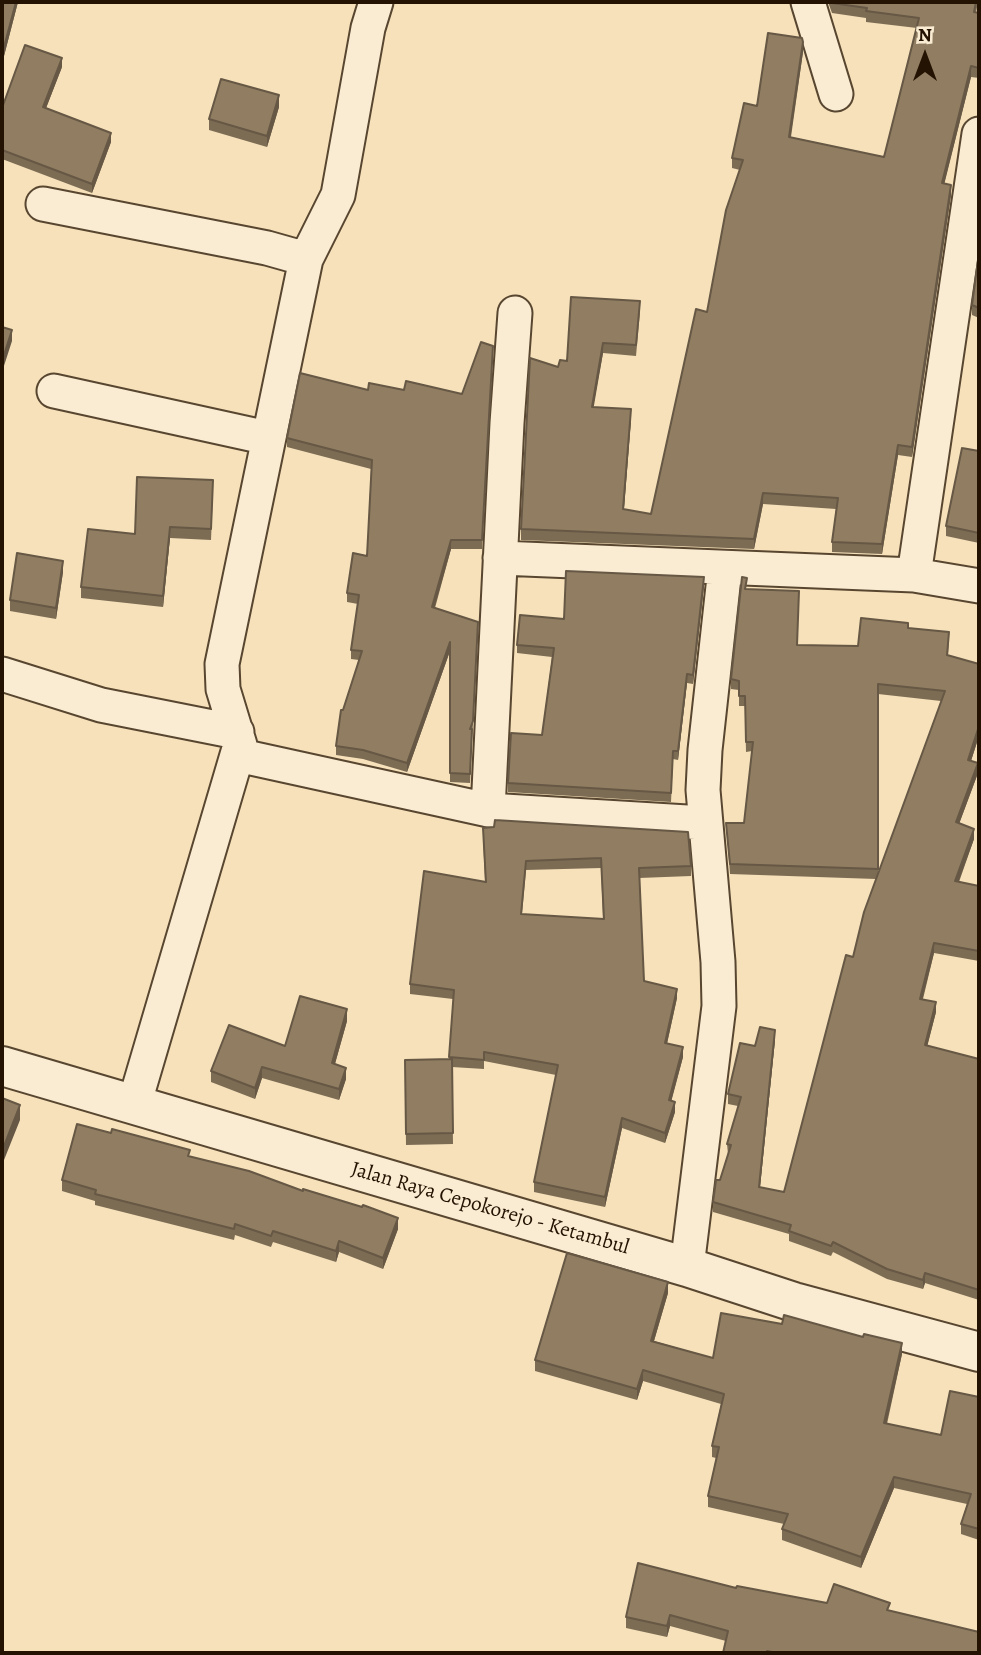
<!DOCTYPE html>
<style>
body{margin:0}
#map{position:relative;width:981px;height:1655px;overflow:hidden;background:#f6e1ba;font-family:Alegreya,serif}
canvas{display:block}
.frame{position:absolute;inset:0;border:4px solid #241202;pointer-events:none}
.north{position:absolute;left:890px;top:21px;width:70px;height:70px;-webkit-text-stroke:5px #f9ecd2;paint-order:stroke;rotate:0deg;font-size:19px;font-weight:700;line-height:28px;text-align:center;color:#241202}
.north::after{content:'';display:block;margin:auto;width:24px;height:32px;background:#241202;clip-path:polygon(50% 0,100% 100%,50% 72%,0 100%)}
</style>
<div id="map">
<canvas width="981" height="1655"></canvas>
<div class="frame"></div>
<div class="north">N</div>
</div>
<script>
const c = document.querySelector('canvas').getContext('2d');
c.lineJoin = 'round';
const toPath = rows => new Path2D(rows.map(r => 'M' + r).join(''));
function strokePath(path, color, width, dash) { c.strokeStyle = color; c.lineWidth = width; c.lineCap = dash ? 'butt' : 'round'; c.setLineDash(dash || []); c.stroke(path); }
function fill(path, color) { c.fillStyle = color; c.fill(path, 'evenodd'); }
function drawText(font, color, halo, rows, align = 'center') {
  c.font = font + ' Alegreya,serif'; c.lineWidth = 7; c.setLineDash([]); c.textBaseline = 'middle'; c.strokeStyle = halo; c.fillStyle = color; for (const [text, x, y, turn = 0] of rows) {
    c.save(); c.translate(x, y); c.rotate((+turn || 0) * Math.PI / 180); c.textAlign = isNaN(turn) ? turn : align; if (halo) c.strokeText(text, 0, 0); c.fillText(text, 0, 0); c.restore();
  }
}
const minor = toPath([
 [808,2,836,94],
 [43,204,267,248,306,259],
 [54,391,268,438],
 [500,558,914,575,979,586],
 [914,575,979,134],
 [2,674,101,705,237,732],
 [237,755,488,810,704,823],
 [488,810,507,423,515,313],
 [134,1105,240,745,223,689,222,664,306,259,338,195,368,28,376,2],
 [687,1267,719,1006,718,962,703,790,705,750,725,568]
]);
const tertiary = toPath([
 [2,1066,687,1267,794,1302,979,1352]
]);
strokePath(minor, '#584630', 37);
strokePath(tertiary, '#584630', 42);
strokePath(minor, '#f9ecd2', 33);
strokePath(tertiary, '#f9ecd2', 38);
fill(toPath([
 [2,2,18,2,4,56,2,55],
 [828,2,978,2,976,13,979,13,979,78,971,77,944,184,951,195,912,457,898,455,882,554,832,552,832,542,836,509,763,504,754,549,521,540,521,529,558,367,640,312,636,356,603,353,593,407,631,419,624,509,651,514,707,312,740,170,732,168,732,158,757,106,803,52,791,137,884,157,917,28,866,22,866,18,832,13],
 [62,67,46,108,111,142,92,193,2,159,2,108],
 [279,107,267,147,209,130,209,119],
 [979,260,979,318,972,315,972,305],
 [493,346,482,549,451,549,435,608,478,622,470,783,450,782,450,651,407,772,363,759,336,755,336,746,343,710,359,660,351,659,351,650,358,604,347,602,347,593,367,556,371,469,287,447,287,438,368,390,404,390,462,394],
 [979,451,979,543,946,536,946,526],
 [213,491,211,540,170,538,163,607,81,598,81,587,135,534],
 [63,572,56,619,10,611,10,600],
 [704,586,693,684,687,683,678,760,673,759,671,802,508,792,508,783,542,735,552,657,517,653,517,645,564,619],
 [747,590,798,645,858,646,908,628,949,641,948,655,979,664,979,736,971,761,978,773,959,824,974,839,959,882,979,886,979,961,934,953,923,999,936,1012,927,1046,979,1059,979,1300,925,1283,923,1289,887,1279,833,1252,831,1256,789,1241,789,1234,713,1212,713,1202,728,1154,727,1144,738,1106,728,1104,728,1094,755,1046,775,1040,760,1187,784,1192,876,879,730,874,726,823,744,823,752,751,746,752,745,706,739,706,739,690,731,689,731,679],
 [878,694,941,701,878,874],
 [483,838,691,866,691,876,639,878,644,981,677,998,667,1043,683,1057,671,1101,675,1112,665,1143,622,1128,605,1207,534,1192,534,1182,556,1075,484,1061,484,1069,452,1067,453,1144,406,1145,405,1060,449,1059,453,999,410,994,410,984,485,882],
 [601,868,603,919,522,914,526,870],
 [347,1021,335,1064,346,1079,339,1100,262,1078,255,1099,211,1082,211,1071,285,1046],
 [111,1133,190,1157,398,1229,383,1269,339,1252,336,1262,273,1242,271,1247,235,1235,234,1240,95,1205,95,1201,62,1191,62,1180],
 [668,1293,654,1341,713,1358,902,1354,887,1424,941,1435,979,1397,979,1540,961,1534,961,1524,967,1504,894,1488,861,1568,782,1540,782,1529,784,1524,708,1507,708,1496,716,1458,712,1457,712,1446,721,1404,643,1381,637,1400,535,1371,535,1360],
 [736,1588,827,1603,890,1610,979,1653,723,1653,726,1641,670,1626,667,1637,626,1628,626,1617]
]), '#7d6c54');
fill(toPath([
 [16,2,18,2,4,56,4,47],
 [803,42,803,52,789,147,789,137],
 [62,58,62,67,43,116,43,107],
 [971,66,971,77,942,193,942,183],
 [279,95,279,107,267,147,267,136],
 [111,133,111,142,92,193,92,184],
 [951,185,951,195,912,457,912,447],
 [12,330,12,341,2,372,2,361],
 [603,343,603,353,592,417,592,407],
 [631,409,631,419,623,520,623,509],
 [898,445,898,455,882,554,882,544],
 [763,493,763,504,754,549,754,539],
 [170,527,170,538,163,607,163,596],
 [451,540,451,549,432,616,432,607],
 [63,561,63,572,56,619,56,608],
 [704,577,704,586,693,684,693,675],
 [450,642,450,651,407,772,407,763],
 [687,674,687,683,678,760,678,751],
 [979,726,979,736,968,770,968,760],
 [978,763,978,773,956,832,956,822],
 [974,829,974,839,955,891,955,881],
 [934,943,934,953,920,1008,920,999],
 [677,989,677,998,665,1053,665,1043],
 [936,1002,936,1012,925,1055,925,1045],
 [347,1009,347,1021,332,1074,332,1063],
 [775,1030,775,1040,759,1197,759,1187],
 [683,1047,683,1057,669,1110,669,1100],
 [262,1067,262,1078,255,1099,255,1088],
 [346,1068,346,1079,339,1100,339,1089],
 [675,1102,675,1112,665,1143,665,1133],
 [20,1105,20,1120,2,1165,2,1151],
 [622,1118,622,1128,605,1207,605,1197],
 [398,1218,398,1229,383,1269,383,1258],
 [339,1241,339,1252,336,1262,336,1251],
 [925,1273,925,1283,923,1289,923,1280],
 [668,1282,668,1293,651,1351,651,1341],
 [902,1343,902,1354,884,1434,884,1423],
 [643,1370,643,1381,637,1400,637,1389],
 [894,1477,894,1488,861,1568,861,1557],
 [670,1615,670,1626,667,1637,667,1626]
]), '#665845');
const building = toPath([
 [2,2,16,2,4,47,2,47,2,2],
 [831,2,976,2,974,12,979,13,979,68,971,66,942,183,951,185,912,447,898,445,882,544,832,542,838,498,763,493,754,539,521,529,530,358,558,367,560,360,567,361,571,297,640,301,636,345,603,343,592,407,631,409,623,509,651,514,696,309,707,312,726,210,743,160,732,158,744,103,757,106,768,33,802,38,803,42,789,137,884,157,919,18,866,11,867,8,832,3,831,2],
 [25,45,62,58,43,107,111,133,92,184,2,150,2,108,25,45],
 [221,79,279,95,267,136,209,119,221,79],
 [978,260,979,260,979,308,972,305,978,260],
 [2,327,12,330,2,361,2,327],
 [481,342,493,346,482,540,451,540,432,607,478,622,473,721,470,729,472,729,470,774,450,773,450,642,407,763,363,750,336,746,341,710,343,710,362,651,351,650,359,595,347,593,353,553,367,556,372,460,287,438,300,373,368,390,369,383,404,390,406,381,462,394,481,342],
 [962,448,979,451,979,533,946,526,962,448],
 [137,477,213,480,211,529,170,527,163,596,81,587,88,529,135,534,137,477],
 [17,553,63,561,56,608,10,600,17,553],
 [566,571,704,577,693,675,687,674,678,751,673,751,671,793,508,783,511,733,542,735,554,648,517,645,520,615,564,619,566,571],
 [742,577,747,578,745,589,799,591,797,645,858,646,861,618,908,623,908,628,949,632,947,655,979,664,979,726,968,760,978,763,956,822,974,829,955,881,979,886,979,951,934,943,920,999,936,1002,925,1045,979,1059,979,1290,925,1273,923,1280,887,1269,833,1242,831,1246,789,1231,791,1225,713,1202,716,1180,720,1180,731,1145,727,1144,741,1097,728,1094,740,1043,755,1046,760,1027,775,1030,759,1187,784,1192,846,955,853,957,864,912,945,691,878,684,878,869,730,864,726,823,744,823,753,742,746,742,745,696,739,696,739,681,731,679,742,577],
 [495,820,688,832,691,866,639,868,644,981,677,989,665,1043,683,1047,669,1100,675,1102,665,1133,622,1118,605,1197,534,1182,558,1065,484,1052,484,1060,449,1057,454,990,410,984,424,871,486,882,483,828,494,827,495,820],
 [601,858,604,919,521,914,526,861,601,858],
 [300,996,347,1009,332,1063,346,1068,339,1089,262,1067,255,1088,211,1071,229,1025,285,1046,300,996],
 [452,1059,453,1133,406,1134,405,1060,452,1059],
 [2,1098,20,1105,2,1151,2,1098],
 [77,1124,111,1133,112,1129,190,1150,188,1156,249,1171,303,1191,303,1189,362,1207,363,1205,398,1218,383,1258,339,1241,336,1251,273,1231,271,1236,235,1224,234,1229,95,1194,96,1190,62,1180,77,1124],
 [567,1253,668,1282,651,1341,713,1358,721,1313,782,1324,784,1315,863,1337,864,1334,902,1343,884,1423,941,1435,950,1391,979,1397,979,1529,961,1524,971,1494,894,1477,861,1557,782,1529,788,1514,708,1496,719,1447,712,1446,724,1394,643,1370,637,1389,535,1360,567,1253],
 [638,1563,736,1588,737,1586,827,1603,834,1584,890,1603,887,1610,979,1632,979,1653,777,1653,767,1651,767,1653,723,1653,728,1631,670,1615,667,1626,626,1617,638,1563]
]);
fill(building, '#917e62');
strokePath(building, '#665845', 2);
drawText('21px', '#241202', '#f9ecd2', [
 ["Jalan Raya Cepokorejo - Ketambul",490,1209,16]
]);
</script>
